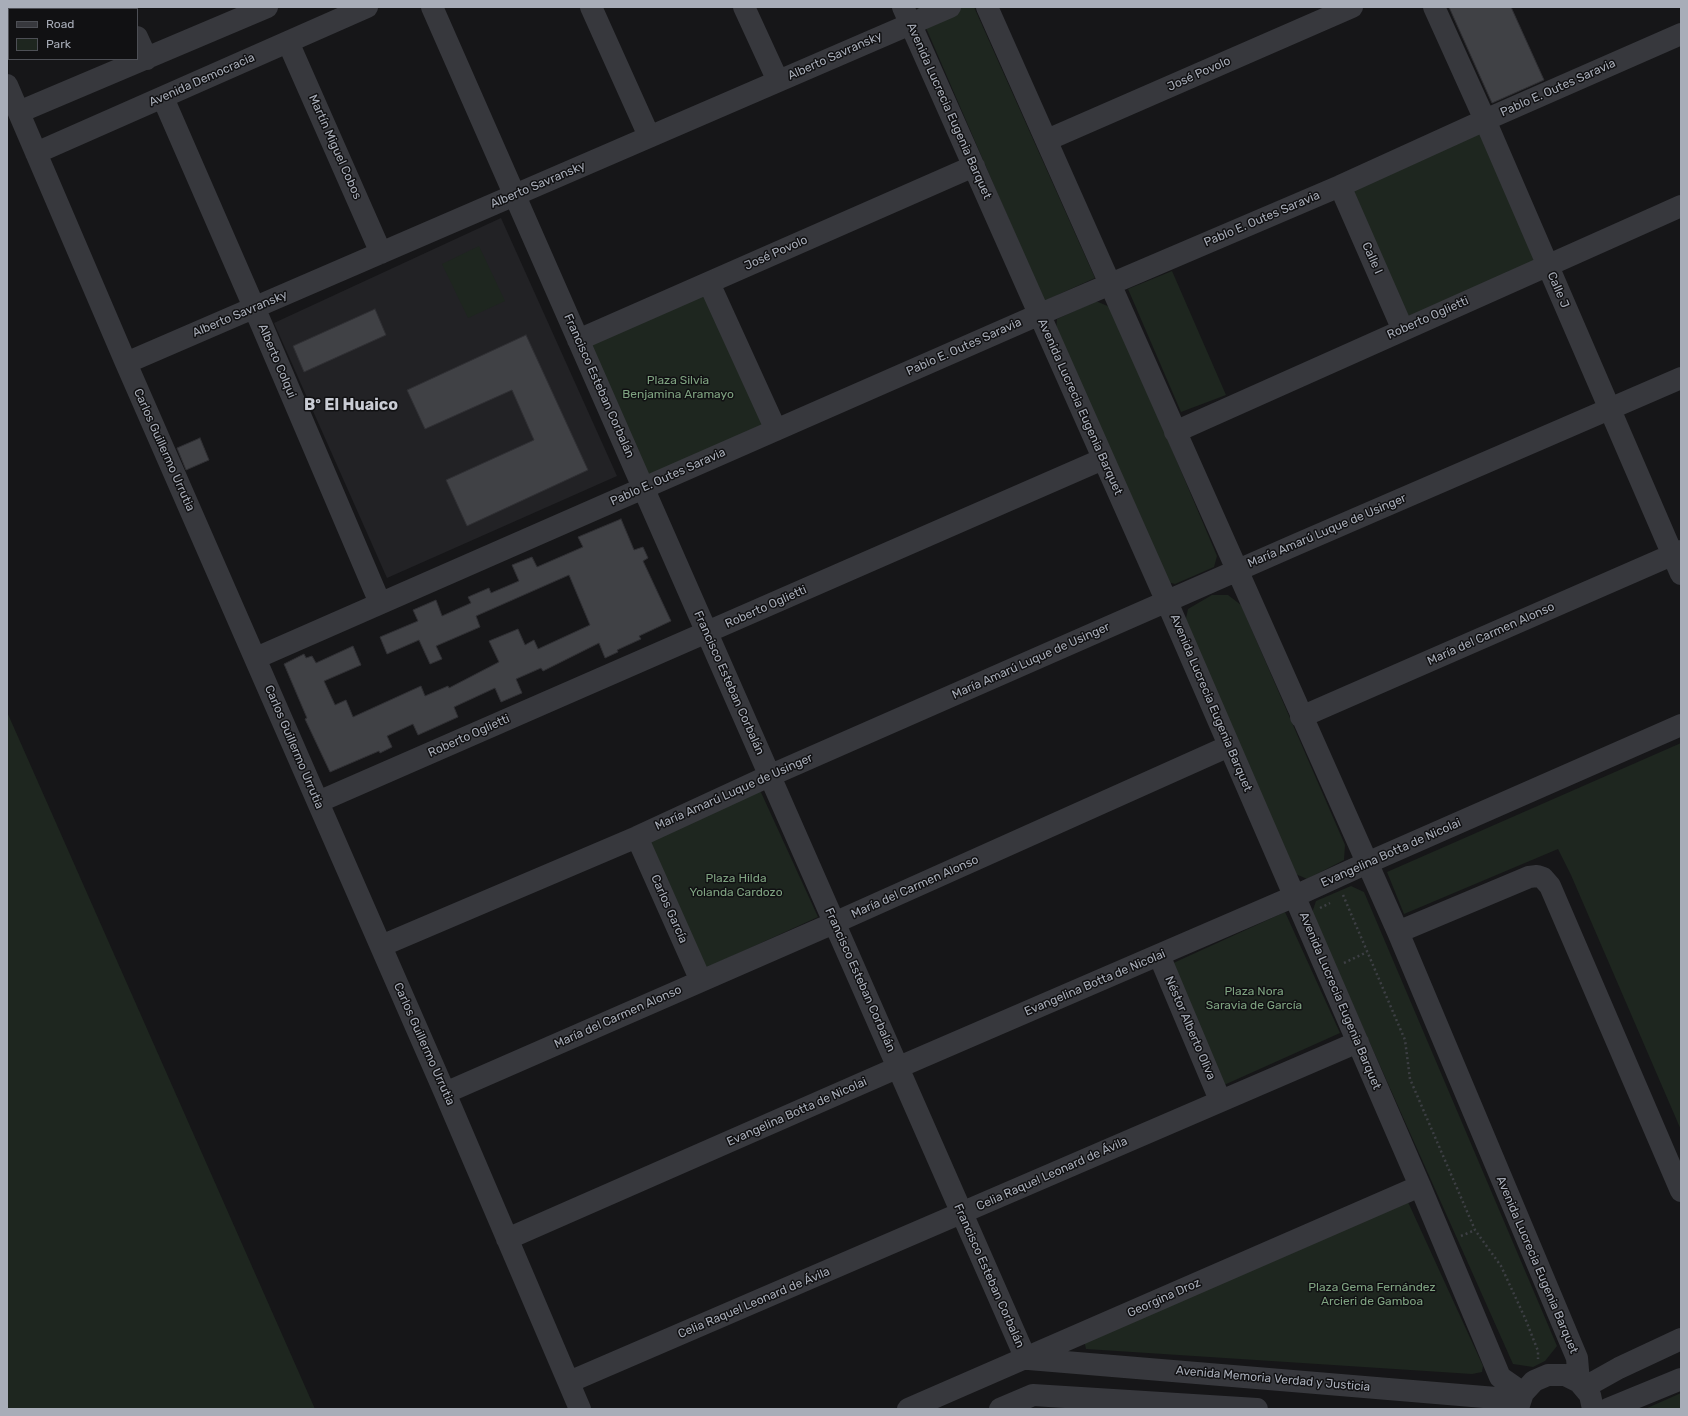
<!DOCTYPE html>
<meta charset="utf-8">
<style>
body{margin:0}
#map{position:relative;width:1688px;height:1416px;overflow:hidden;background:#161618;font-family:Rubik,sans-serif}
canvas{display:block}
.frame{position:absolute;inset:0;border:8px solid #a8adb8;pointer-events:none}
.legend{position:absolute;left:8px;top:8px;width:130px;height:52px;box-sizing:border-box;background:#111113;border:1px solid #4d4f55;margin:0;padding:5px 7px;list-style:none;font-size:12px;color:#a8adb8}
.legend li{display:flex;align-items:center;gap:8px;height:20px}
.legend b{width:20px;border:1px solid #4d4f55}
</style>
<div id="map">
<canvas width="1688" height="1416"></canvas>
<div class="frame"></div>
<ul class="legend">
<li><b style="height:5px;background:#37383d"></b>Road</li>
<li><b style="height:11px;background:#1e261f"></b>Park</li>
</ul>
</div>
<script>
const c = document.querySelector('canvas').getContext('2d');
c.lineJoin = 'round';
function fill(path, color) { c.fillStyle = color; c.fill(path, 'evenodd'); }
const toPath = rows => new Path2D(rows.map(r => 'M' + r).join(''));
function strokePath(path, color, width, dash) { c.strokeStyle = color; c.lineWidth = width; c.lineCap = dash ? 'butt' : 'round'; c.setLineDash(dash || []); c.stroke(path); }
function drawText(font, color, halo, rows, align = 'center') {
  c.font = font + ' Rubik,sans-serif'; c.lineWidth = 3; c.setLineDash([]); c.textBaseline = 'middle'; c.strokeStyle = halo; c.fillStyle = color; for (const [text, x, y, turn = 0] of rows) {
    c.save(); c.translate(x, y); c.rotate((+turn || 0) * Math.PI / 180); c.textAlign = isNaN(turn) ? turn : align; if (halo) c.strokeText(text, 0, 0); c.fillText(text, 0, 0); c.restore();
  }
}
fill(toPath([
 [501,218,617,476,387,578,274,323]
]), '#222225');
fill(toPath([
 [917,7,974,7,1095,278,1044,301],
 [1482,131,1539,261,1406,319,1349,189],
 [479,246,505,301,468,318,442,264],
 [1172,271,1226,395,1181,412,1128,289],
 [709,283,776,430,643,488,578,340],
 [1096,301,1112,308,1217,556,1214,567,1175,584,1164,581,1056,331,1057,319],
 [1212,595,1228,595,1241,605,1345,845,1344,860,1307,879,1291,872,1184,628,1188,609],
 [7,712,315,1409,7,1409],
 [1681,743,1681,1130,1571,875,1558,849,1404,914,1387,872],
 [759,788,818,917,706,968,647,839],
 [1351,886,1364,892,1557,1346,1545,1361,1533,1367,1513,1364,1312,913,1316,901],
 [1285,912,1340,1033,1224,1085,1169,965],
 [1408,1202,1483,1366,1482,1372,1472,1374,1086,1349,1084,1340],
 [1681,1393,1681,1409,1645,1409]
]), '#1e261f');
const building = toPath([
 [1449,7,1511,7,1544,80,1492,103,1449,7],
 [375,309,386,335,304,372,293,346,375,309],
 [526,335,588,470,467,526,446,480,534,440,512,390,425,429,407,390,526,335],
 [200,438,209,460,186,470,177,448,200,438],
 [621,519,634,550,643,547,648,558,643,561,671,621,639,636,641,639,617,650,618,652,605,658,599,643,543,671,541,668,516,679,522,693,501,702,495,688,454,707,458,717,418,735,413,724,387,736,392,747,380,753,379,751,330,772,305,719,307,718,284,664,304,654,306,658,312,656,316,663,353,646,361,665,324,681,335,705,346,700,353,717,421,686,425,696,448,686,449,688,499,662,489,641,518,629,525,645,534,640,538,649,590,625,569,575,476,616,480,627,436,646,442,659,430,664,419,640,387,654,380,637,418,621,413,610,436,600,442,616,471,603,468,597,489,588,491,593,519,581,512,565,532,557,537,567,583,547,578,537,621,519]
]);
fill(building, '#404145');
strokePath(building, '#303034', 1);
strokePath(toPath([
 [1343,895,1405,1040,1410,1079,1475,1230,1501,1266,1525,1318,1538,1351,1538,1359],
 [1320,908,1330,903],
 [1344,963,1367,952],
 [1461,1236,1475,1230]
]), '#3d3f44', 2.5, [2, 3]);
strokePath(toPath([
 [124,7,125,9],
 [432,7,1026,1359],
 [591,7,649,136],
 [744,7,778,81],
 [903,7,1167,602,1420,1186,1500,1377,1523,1393],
 [987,7,1398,932,1577,1358,1579,1382],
 [1434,7,1485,120,1681,574],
 [137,37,147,59],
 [288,42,381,253],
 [7,85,126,363,445,1093,580,1409],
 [163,98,254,307,380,603],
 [19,112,267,7],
 [1047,140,1352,7],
 [36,153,367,7],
 [1340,186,1403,330],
 [709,283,776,430],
 [578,340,974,166],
 [126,363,950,7],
 [1175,432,1681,206],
 [256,658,1038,315,1340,186,1485,120,1681,34],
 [1301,717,1681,551],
 [318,802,1103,459],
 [637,837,701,981],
 [1398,932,1529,877,1537,876,1543,878,1550,886,1681,1191],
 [381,946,637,837,769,776,1295,545,1681,378],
 [1159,955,1220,1100],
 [445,1093,834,923,1229,746],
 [507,1239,899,1067,1295,896,1367,863,1681,725],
 [1029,1359,1520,1400],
 [569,1382,1358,1042],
 [1585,1387,1619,1368,1681,1339],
 [1518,1408,1523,1393,1534,1381,1548,1375,1565,1375,1579,1382,1590,1395,1593,1409],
 [908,1409,1420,1186],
 [1000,1409,1033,1395,1257,1409],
 [1608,1409,1681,1379]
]), '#37383d', 22);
drawText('12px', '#a8adb8', '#111113', [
 ["Alberto Savransky",835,56,-24],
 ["José Povolo",1199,74,-24],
 ["Avenida Democracia",202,80,-24],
 ["Pablo E. Outes Saravia",1558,88,-24],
 ["Avenida Lucrecia Eugenia Barquet",949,111,66],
 ["Martín Miguel Cobos",335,147,66],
 ["Alberto Savransky",538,185,-23],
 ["Pablo E. Outes Saravia",1262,219,-23],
 ["José Povolo",776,253,-24],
 ["Calle I",1372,258,66],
 ["Calle J",1558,290,67],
 ["Alberto Savransky",240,314,-23],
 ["Roberto Oglietti",1428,318,-24],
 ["Pablo E. Outes Saravia",964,347,-24],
 ["Alberto Colqui",277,361,67],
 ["Francisco Esteban Corbalán",599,386,66],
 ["Avenida Lucrecia Eugenia Barquet",1080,407,66],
 ["Carlos Guillermo Urrutia",164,450,66],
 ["Pablo E. Outes Saravia",668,477,-24],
 ["María Amarú Luque de Usinger",1327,531,-23],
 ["Roberto Oglietti",766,607,-24],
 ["María del Carmen Alonso",1491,634,-24],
 ["María Amarú Luque de Usinger",1031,661,-24],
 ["Francisco Esteban Corbalán",729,683,66],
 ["Avenida Lucrecia Eugenia Barquet",1211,703,67],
 ["Roberto Oglietti",469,736,-24],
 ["Carlos Guillermo Urrutia",294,747,67],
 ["María Amarú Luque de Usinger",734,792,-24],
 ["Evangelina Botta de Nicolai",1391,853,-24],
 ["María del Carmen Alonso",915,887,-24],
 ["Carlos García",669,909,66],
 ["Francisco Esteban Corbalán",860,980,66],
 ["Evangelina Botta de Nicolai",1095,983,-23],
 ["Avenida Lucrecia Eugenia Barquet",1340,1001,67],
 ["María del Carmen Alonso",618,1017,-24],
 ["Néstor Alberto Oliva",1190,1028,67],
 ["Carlos Guillermo Urrutia",424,1044,66],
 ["Evangelina Botta de Nicolai",797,1112,-24],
 ["Celia Raquel Leonard de Ávila",1052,1174,-24],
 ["Avenida Lucrecia Eugenia Barquet",1537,1265,67],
 ["Francisco Esteban Corbalán",989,1276,66],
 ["Georgina Droz",1164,1298,-24],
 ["Celia Raquel Leonard de Ávila",754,1303,-23],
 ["Avenida Memoria Verdad y Justicia",1273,1379,5]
]);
drawText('12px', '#7fa381', '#111113', [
 ["Plaza Silvia",678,381],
 ["Benjamina Aramayo",678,395],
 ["Plaza Hilda",736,879],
 ["Yolanda Cardozo",736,893],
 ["Plaza Nora",1254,992],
 ["Saravia de García",1254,1006],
 ["Plaza Gema Fernández",1372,1288],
 ["Arcieri de Gamboa",1372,1302]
]);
drawText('bold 16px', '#c9ccd4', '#111113', [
 ["Bº El Huaico",351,405]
]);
</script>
